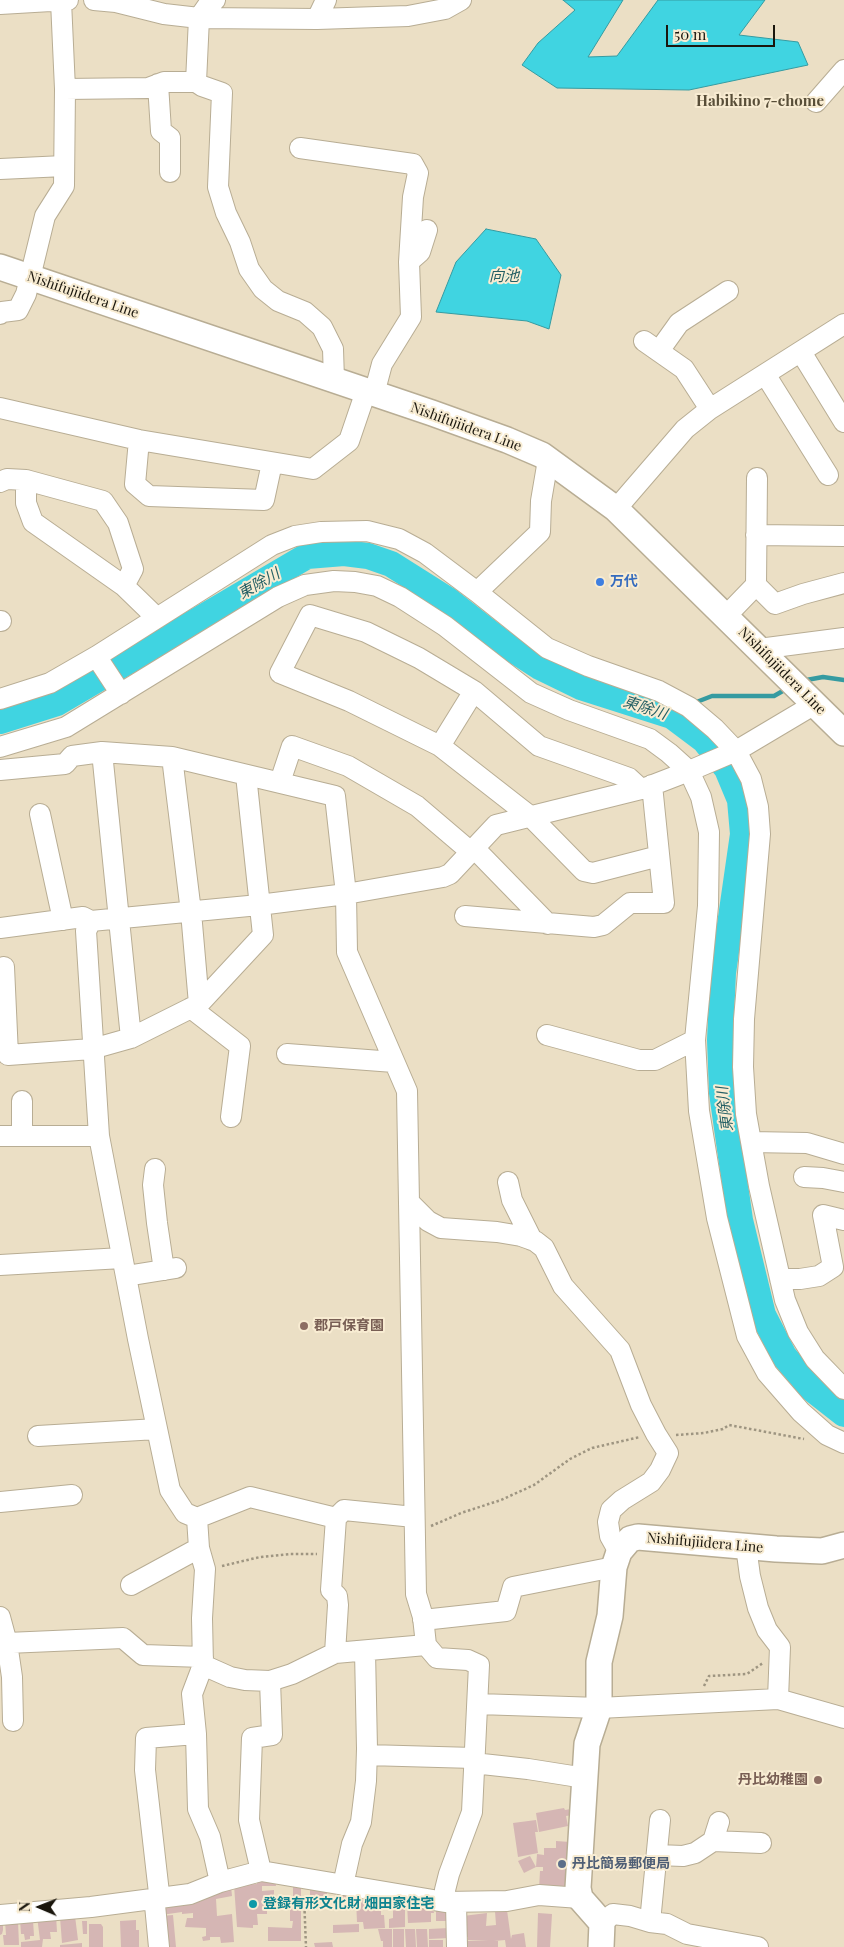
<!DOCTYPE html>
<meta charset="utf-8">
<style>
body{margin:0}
#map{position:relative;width:844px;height:1947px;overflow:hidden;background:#ebdfc5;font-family:"Playfair Display",serif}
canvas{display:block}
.north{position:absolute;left:15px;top:1882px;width:50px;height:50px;-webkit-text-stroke:4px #f8ecd2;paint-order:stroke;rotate:271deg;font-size:14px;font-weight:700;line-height:20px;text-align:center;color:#1a160d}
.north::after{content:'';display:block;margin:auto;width:18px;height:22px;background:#1a160d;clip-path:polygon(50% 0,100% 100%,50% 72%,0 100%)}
.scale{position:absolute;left:666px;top:25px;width:109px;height:22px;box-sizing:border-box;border:2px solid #1a160d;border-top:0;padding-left:6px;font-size:15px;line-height:18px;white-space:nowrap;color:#1a160d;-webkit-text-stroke:4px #f8ecd2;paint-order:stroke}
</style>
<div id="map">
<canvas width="844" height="1947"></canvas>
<div class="north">N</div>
<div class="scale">50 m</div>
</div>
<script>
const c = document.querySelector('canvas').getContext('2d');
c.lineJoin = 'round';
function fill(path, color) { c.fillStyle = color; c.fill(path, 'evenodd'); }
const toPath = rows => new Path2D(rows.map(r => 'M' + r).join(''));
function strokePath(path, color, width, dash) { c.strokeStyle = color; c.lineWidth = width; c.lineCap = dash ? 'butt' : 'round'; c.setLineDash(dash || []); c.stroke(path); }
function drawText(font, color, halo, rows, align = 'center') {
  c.font = font + ' "Playfair Display","Noto Sans JP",serif'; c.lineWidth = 4; c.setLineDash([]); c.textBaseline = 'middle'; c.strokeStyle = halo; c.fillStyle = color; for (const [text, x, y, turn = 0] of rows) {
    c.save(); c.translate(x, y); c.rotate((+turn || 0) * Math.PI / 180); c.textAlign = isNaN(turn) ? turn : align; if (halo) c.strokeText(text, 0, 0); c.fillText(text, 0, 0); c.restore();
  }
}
const water = toPath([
 [563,0,623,0,588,57,617,56,658,0,765,0,739,35,798,42,808,65,689,90,557,88,522,65,538,43,575,10,563,0],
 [486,229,536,239,561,275,549,329,527,321,436,312,456,262,486,229]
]);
fill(water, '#40d4e1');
strokePath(water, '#359ba1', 1);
strokePath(toPath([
 [801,681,823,677,844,680],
 [694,703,712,696,774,696,788,688],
 [672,716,683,709]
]), '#359ba1', 4.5);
strokePath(toPath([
 [0,721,57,703,307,556,344,553,368,556,391,564,448,600,503,643,540,667,581,687,672,716,704,740,727,769,740,800,743,834,723,973,720,1040,722,1093,740,1220,763,1315,784,1356,812,1389,844,1414]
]), '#40d4e1', 26);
fill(toPath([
 [564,1808,565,1810,571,1809,572,1815,566,1816,568,1826,539,1832,536,1813],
 [536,1820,538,1832,535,1832,538,1853,518,1857,513,1823],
 [556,1841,570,1842,568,1891,539,1889,540,1871,543,1871,543,1867,536,1867,537,1854,544,1855,544,1848,556,1848],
 [530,1856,536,1867,524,1873,518,1861],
 [275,1879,276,1886,262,1886,262,1891,274,1890,274,1900,267,1901,267,1914,257,1914,258,1925,253,1925,253,1928,237,1927,234,1885,257,1884,257,1880],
 [293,1883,301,1883,301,1941,268,1941,268,1927,292,1928,293,1921,290,1921,290,1900,293,1900],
 [231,1886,232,1896,216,1899,217,1916,232,1914,234,1942,221,1943,220,1937,210,1937,210,1940,203,1941,202,1937,206,1936,206,1928,185,1927,187,1918,193,1918,193,1913,182,1914,182,1912,161,1915,159,1903],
 [310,1886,327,1887,327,1901,310,1900],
 [342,1894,348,1894,348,1901,342,1901],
 [371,1899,371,1901,381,1900,381,1915,384,1915,385,1928,364,1929,363,1922,357,1922,356,1900],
 [407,1904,416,1906,417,1909,433,1909,434,1913,431,1913,431,1922,408,1923],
 [393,1906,405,1906,405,1927,389,1928,389,1919,393,1918],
 [436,1909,446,1911,447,1921,436,1921],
 [507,1910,511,1939,512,1935,524,1933,526,1947,506,1947,505,1940,494,1941,498,1941,498,1947,466,1947,466,1941,489,1940,468,1940,468,1937,463,1937,463,1916,487,1913,486,1926,496,1925,495,1911],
 [538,1913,552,1914,550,1947,537,1947],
 [56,1915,57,1932,50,1932,51,1939,43,1939,42,1947,21,1947,21,1942,40,1940,37,1916],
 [173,1915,176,1947,164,1947,161,1916],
 [75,1916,78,1940,62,1943,60,1917],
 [20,1919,33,1920,34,1936,30,1936,30,1939,25,1940,24,1934,21,1934],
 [136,1920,136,1930,139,1930,139,1947,121,1947,120,1921],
 [5,1921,18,1921,19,1945,4,1945,3,1935,6,1935],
 [82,1921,87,1921,87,1934,83,1934],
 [0,1922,3,1922,3,1930,2,1934,0,1935],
 [89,1924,101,1924,103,1927,103,1947,89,1947],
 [359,1924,359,1932,333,1933,333,1925],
 [449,1928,449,1938,429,1939,429,1929],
 [378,1929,392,1929,392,1947,383,1947,383,1941,381,1941],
 [393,1929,404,1929,404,1947,393,1947],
 [405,1929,415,1929,416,1947,406,1947],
 [416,1929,427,1929,428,1947,417,1947],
 [429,1940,443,1940,443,1947,429,1947],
 [332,1942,333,1947,315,1947,314,1943],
 [82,1943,82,1947,60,1947,60,1945]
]), '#d5b6b4');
const minor = toPath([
 [94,0,116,2,164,14,199,18,196,82,202,86,222,93,218,187,226,213,240,242,249,269,263,289,278,301,305,312,322,327,333,349,334,380],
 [215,0,208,5,199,18,317,19,408,16,445,9,461,0],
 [0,4,68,0],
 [317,19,326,0],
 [158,84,161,131,170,138,170,172],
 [65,89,148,88,164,82,196,82],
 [816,102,844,70],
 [300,148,413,164,418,173,413,197,409,262,411,317,382,364,374,394],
 [0,169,64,166],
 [412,259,420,252,427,230],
 [0,314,2,312,18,310,26,294,45,216,64,186,65,89,61,1],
 [644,341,684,369,710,409],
 [659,351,679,323,728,291],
 [801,352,844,422],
 [765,374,828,475],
 [0,408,139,440,313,469,349,441,366,391],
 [139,440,135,484,149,496,264,500,272,463],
 [26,480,26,503,33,522,124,586,157,618],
 [0,482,7,479,26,480,103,501,118,523,133,569,124,586],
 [616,509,685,429,710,409,844,324],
 [756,535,844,536],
 [756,585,775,604,803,594,844,583],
 [477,592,540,532,541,501,548,460],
 [726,616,756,585,757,478],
 [0,621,1,621],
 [759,649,844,638],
 [97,656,100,662,121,694],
 [0,699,50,683,97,656,272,545,295,536,321,532,367,531,399,539,425,553,477,592,547,648,588,666,659,691,689,707,715,729,736,751,751,779,758,807,760,834,744,1019,743,1067,746,1114,759,1186,785,1300,798,1332,815,1359,844,1389],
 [440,746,474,691],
 [0,747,66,727,278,597,305,585,334,581,355,582,377,586,400,597,445,626,531,693,569,710,650,739,669,753,689,771,701,797,709,832,708,906,695,1040,699,1111,717,1218,747,1336,767,1373,801,1412,827,1435,844,1443],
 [172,757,191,912,199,1004],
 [0,770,65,764,72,756,102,752],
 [280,782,292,746,348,766,417,806,471,852],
 [641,789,629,778,539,746,474,691,419,658,366,632,310,615,280,673,349,701,440,746,531,817,584,871,593,873,659,856],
 [40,814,63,920],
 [474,848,548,924],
 [465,916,594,927,603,925,630,903,664,903,652,785],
 [91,921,86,931,99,1136,138,1339,170,1490,185,1513,197,1518,199,1548,205,1569,202,1618,203,1665,192,1694,196,1734,146,1738,145,1770,159,1893,155,1905,159,1947],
 [0,928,83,917,91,921,259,905,346,894,443,877,450,874,496,825,645,788,689,771,736,751,815,704],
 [4,967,8,1055,92,1049,131,1038,199,1004,263,935,246,775],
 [191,1008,240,1046,231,1117],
 [547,1035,639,1060,655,1060,695,1040],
 [287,1054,394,1062],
 [0,1136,99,1136],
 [22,1136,22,1101],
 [751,1142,807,1143,844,1154],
 [155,1169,153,1185,157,1223,164,1270],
 [804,1177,823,1178,844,1182],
 [508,1182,512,1200,532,1240],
 [409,1202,428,1221,441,1228,497,1232,521,1236,535,1241,544,1248,563,1286,620,1350,641,1405,656,1434,668,1453,660,1470,651,1482,622,1500,611,1510,608,1522,610,1536,619,1552],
 [0,1265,122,1258],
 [126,1276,176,1268],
 [780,1279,800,1279,819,1276,833,1267,823,1215,844,1220],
 [38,1436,157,1429],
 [0,1502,72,1495],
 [197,1518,250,1497,336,1518],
 [746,1546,750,1576,758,1608,767,1630,780,1647,778,1699],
 [131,1585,199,1548],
 [0,1617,7,1643,123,1638,143,1655,203,1657],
 [423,1620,506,1611,513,1587,614,1567],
 [7,1643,12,1677,13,1721],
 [335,1653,338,1605,337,1596,331,1590,336,1518,344,1510,414,1517],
 [203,1665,230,1677,245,1680,270,1681,292,1674,335,1653,426,1645],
 [478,1704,599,1708,778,1699,844,1718],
 [196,1734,198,1809,210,1837,220,1882],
 [367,1755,474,1758],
 [473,1763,528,1769,585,1778],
 [713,1841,761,1843],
 [657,1855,683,1856,695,1853,713,1841,719,1822],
 [261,1871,249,1820,252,1738,272,1735,270,1681],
 [343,1885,352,1844,361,1822,366,1781,367,1749,365,1651],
 [445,1902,507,1901,539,1895,580,1898],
 [456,1903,457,1947],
 [0,1915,91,1907,190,1894,220,1882,261,1871,445,1902,445,1890,449,1874,472,1812,479,1665,468,1660,437,1658,426,1645,423,1617,416,1594,407,1091,347,952,346,894,335,796,172,757,102,752,131,1038],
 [650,1922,660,1820],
 [602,1923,613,1914,630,1916,650,1922,667,1924,687,1934,758,1947]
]);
const major = toPath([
 [0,267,432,413,507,440,542,455,616,509,844,733],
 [601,1947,602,1923,580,1898,578,1888,587,1744,599,1708,599,1662,610,1616,614,1567,619,1552,630,1539,638,1537,776,1549,822,1551,844,1545]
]);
strokePath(minor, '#b8ad94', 22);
strokePath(major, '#b8ad94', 28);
strokePath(toPath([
 [676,1435,704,1433,723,1429,729,1425,804,1439],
 [431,1526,461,1513,501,1500,534,1485,570,1459,592,1448,640,1437],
 [222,1566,260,1557,290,1554,317,1554],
 [704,1686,709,1676,747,1674,763,1663],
 [304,1896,306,1947]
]), '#9e9581', 2.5, [2.5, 2.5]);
strokePath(minor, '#fff', 20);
strokePath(major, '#fff', 25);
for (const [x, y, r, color] of [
 [600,582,5,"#3f7fe0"],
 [304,1326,5,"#8d6e63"],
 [818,1780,5,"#8d6e63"],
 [562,1864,5,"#5c6f8a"],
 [253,1904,5,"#0f9aa8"]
]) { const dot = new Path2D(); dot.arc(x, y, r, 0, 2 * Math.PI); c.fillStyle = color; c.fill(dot); strokePath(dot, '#f8ecd2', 2); }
drawText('14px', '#1a160d', '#f8ecd2', [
 ["Nishifujiidera Line",83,295,19],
 ["Nishifujiidera Line",466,427,20],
 ["Nishifujiidera Line",782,671,45],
 ["Nishifujiidera Line",705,1543,5]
]);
drawText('bold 14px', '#366cbe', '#f8ecd2', [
 ["万代",610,582]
], 'left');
drawText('bold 14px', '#785e54', '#f8ecd2', [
 ["郡戸保育園",314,1326],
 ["丹比幼稚園",808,1780,"right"]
], 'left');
drawText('bold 14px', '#4e5e75', '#f8ecd2', [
 ["丹比簡易郵便局",572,1864]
], 'left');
drawText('bold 14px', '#0d838f', '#f8ecd2', [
 ["登録有形文化財 畑田家住宅",263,1904]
], 'left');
drawText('bold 15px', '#584e38', '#f8ecd2', [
 ["Habikino 7-chome",760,101]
]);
drawText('italic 15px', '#245f64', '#f8ecd2', [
 ["向池",504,276],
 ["東除川",259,584,-30],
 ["東除川",645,708,18],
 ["東除川",725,1109,-97]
]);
</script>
